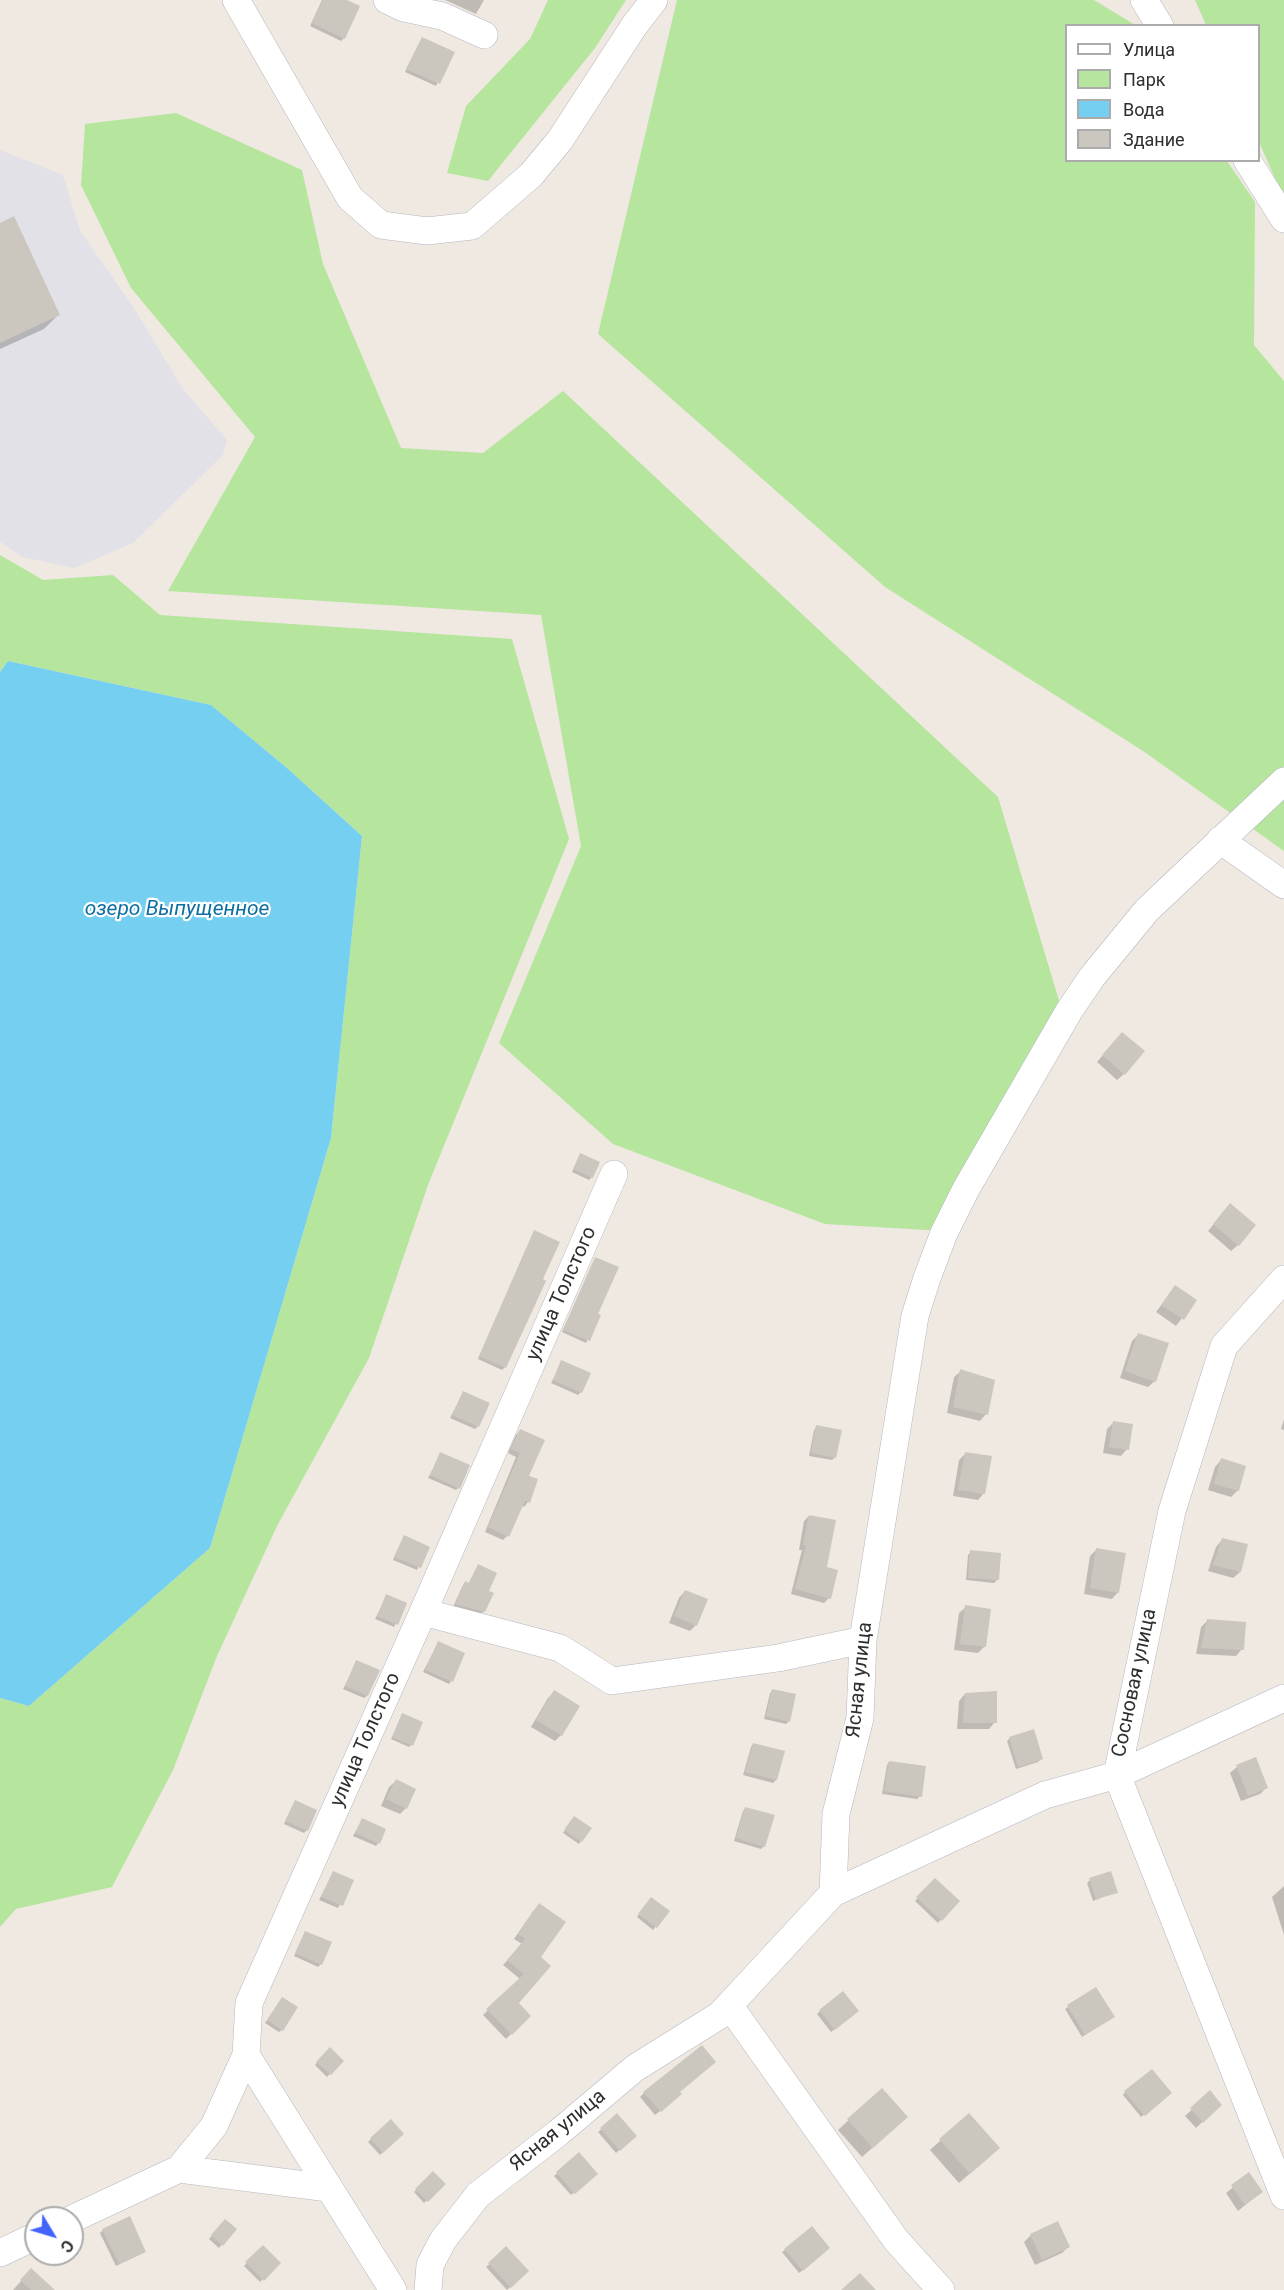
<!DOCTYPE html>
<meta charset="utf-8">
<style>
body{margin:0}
#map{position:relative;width:1284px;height:2290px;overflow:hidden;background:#efe9e1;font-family:Roboto,sans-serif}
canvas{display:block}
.legend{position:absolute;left:1065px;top:24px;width:195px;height:138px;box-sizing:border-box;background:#fff;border:2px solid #ababab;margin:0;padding:8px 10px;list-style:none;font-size:18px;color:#2e2e2e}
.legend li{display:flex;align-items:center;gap:12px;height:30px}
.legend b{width:30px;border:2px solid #ababab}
.north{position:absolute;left:24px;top:2206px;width:60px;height:60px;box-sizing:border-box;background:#fff;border:2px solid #ababab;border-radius:50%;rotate:128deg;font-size:16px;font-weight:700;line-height:24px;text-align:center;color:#2e2e2e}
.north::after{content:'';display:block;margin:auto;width:21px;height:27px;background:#4264fb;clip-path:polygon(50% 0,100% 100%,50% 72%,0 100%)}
</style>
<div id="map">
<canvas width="1284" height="2290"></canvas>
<ul class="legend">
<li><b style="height:8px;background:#fff"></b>Улица</li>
<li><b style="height:16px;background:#b6e59e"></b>Парк</li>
<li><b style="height:16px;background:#75cff0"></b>Вода</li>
<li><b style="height:16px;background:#cbc7bf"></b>Здание</li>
</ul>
<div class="north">С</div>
</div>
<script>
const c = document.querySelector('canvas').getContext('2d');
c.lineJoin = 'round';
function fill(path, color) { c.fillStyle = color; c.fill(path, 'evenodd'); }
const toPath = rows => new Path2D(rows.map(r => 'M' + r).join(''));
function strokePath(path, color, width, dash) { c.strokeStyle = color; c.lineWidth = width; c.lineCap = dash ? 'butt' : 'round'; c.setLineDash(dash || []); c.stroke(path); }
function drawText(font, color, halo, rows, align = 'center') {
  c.font = font + ' Roboto,sans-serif'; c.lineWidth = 4.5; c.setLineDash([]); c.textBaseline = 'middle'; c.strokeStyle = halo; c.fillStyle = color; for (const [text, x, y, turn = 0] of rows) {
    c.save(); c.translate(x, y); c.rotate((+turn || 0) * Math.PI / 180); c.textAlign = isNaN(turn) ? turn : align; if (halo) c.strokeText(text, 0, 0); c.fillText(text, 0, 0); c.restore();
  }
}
fill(toPath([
 [0,150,63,175,80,231,132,305,183,389,227,440,223,455,133,543,74,568,23,557,0,542]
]), '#e3e1e8');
fill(toPath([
 [548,0,626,0,595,48,488,181,447,173,466,106,530,39],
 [677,0,1094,0,1135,25,1066,26,1066,160,1227,161,1255,202,1254,345,1284,381,1284,851,1143,751,885,587,598,334],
 [1195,0,1284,0,1284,199,1259,142,1258,26,1206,25],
 [176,113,302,170,323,264,401,448,483,453,563,391,998,797,1063,1014,960,1232,825,1224,613,1144,499,1043,581,846,541,615,168,591,255,437,131,288,81,185,85,124],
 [0,555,43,580,113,575,160,615,512,639,569,839,428,1185,369,1358,277,1526,217,1656,173,1770,112,1887,16,1909,0,1927,0,1698,29,1706,210,1548,331,1138,362,836,287,768,211,705,8,661,0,672]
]), '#b6e59e');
fill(toPath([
 [8,661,211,705,287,768,362,836,331,1138,210,1548,29,1706,0,1698,0,672]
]), '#75cff0');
fill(toPath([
 [322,0,344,0,344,38,341,41,310,26],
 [445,0,484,0,476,14],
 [422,38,453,53,436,86,405,72],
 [0,224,58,315,44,329,0,349],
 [1116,1040,1124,1074,1117,1080,1097,1062],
 [581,1155,592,1177,589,1180,572,1172],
 [1224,1211,1238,1245,1231,1251,1208,1231],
 [534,1232,505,1367,502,1370,478,1359],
 [595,1259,596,1315,599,1316,586,1343,562,1332],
 [1175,1287,1195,1301,1176,1326,1156,1312],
 [1138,1335,1155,1381,1148,1387,1120,1378,1132,1341],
 [562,1362,581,1392,578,1395,551,1383],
 [961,1371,986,1414,980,1421,947,1413,954,1377],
 [463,1393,478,1426,475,1429,450,1418],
 [1284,1419,1284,1430,1281,1429],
 [1114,1422,1127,1449,1121,1456,1103,1453,1107,1429],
 [817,1427,835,1457,832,1460,809,1456,814,1430],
 [520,1431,528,1502,524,1507,521,1505,507,1536,503,1540,485,1532,516,1457,508,1453,516,1435],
 [441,1454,458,1488,456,1490,428,1478],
 [965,1454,984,1493,978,1500,953,1496,959,1460],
 [1221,1460,1238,1490,1231,1497,1208,1490,1215,1467],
 [809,1516,825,1568,829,1598,824,1603,791,1594,802,1550,799,1550,804,1521],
 [404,1537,428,1548,417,1570,393,1560],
 [1222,1540,1240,1572,1233,1578,1208,1571,1216,1547],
 [1097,1549,1118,1592,1112,1599,1084,1594,1090,1556],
 [971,1552,997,1580,994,1583,966,1580,968,1555],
 [478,1566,484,1611,481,1614,453,1607,463,1585,466,1583,468,1584],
 [685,1591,696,1625,690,1631,669,1623,679,1598],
 [387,1596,405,1604,394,1627,375,1619],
 [966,1607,984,1647,978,1653,954,1650,959,1613],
 [1207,1621,1242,1649,1236,1656,1196,1654,1201,1627],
 [438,1643,451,1681,449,1684,423,1672],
 [357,1662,367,1696,364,1698,343,1689],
 [773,1690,789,1721,786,1724,764,1719,770,1693],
 [554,1692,561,1735,555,1741,531,1727,548,1698],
 [965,1694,995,1722,989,1729,957,1729,959,1701],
 [403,1715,411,1745,409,1747,391,1739],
 [1010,1738,1041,1759,1038,1762,1016,1769,1007,1741],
 [753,1744,783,1752,776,1780,773,1783,743,1775,751,1747],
 [1255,1759,1266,1788,1260,1794,1241,1801,1230,1773,1237,1767],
 [889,1762,920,1796,917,1799,882,1794,887,1765],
 [396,1781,406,1808,400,1814,381,1806,389,1787],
 [295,1802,307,1830,304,1833,284,1824],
 [746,1808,764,1846,761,1849,734,1841,743,1811],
 [362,1820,378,1843,376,1846,353,1836],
 [571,1821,581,1841,579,1844,563,1833],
 [333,1873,352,1881,338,1908,319,1900],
 [935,1880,958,1902,938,1923,915,1901],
 [1090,1880,1116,1892,1093,1901,1087,1883],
 [1284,1886,1284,1935,1272,1897],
 [649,1901,668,1911,653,1930,637,1917],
 [534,1910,539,1958,517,2003,529,2016,506,2039,483,2015,520,1979,503,1965,522,1944,514,1939],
 [306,1932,321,1964,318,1967,294,1956],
 [1096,1989,1110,2019,1082,2037,1065,2009],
 [280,2002,282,2030,279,2032,265,2023],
 [820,2011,854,2014,831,2032,817,2014],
 [330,2049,342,2061,327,2077,315,2065],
 [881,2090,896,2127,862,2157,838,2130],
 [1125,2092,1167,2096,1141,2117,1123,2095],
 [644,2093,678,2093,675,2099,655,2115,640,2097],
 [1210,2093,1220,2105,1196,2128,1185,2116],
 [969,2115,988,2158,959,2183,930,2150],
 [617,2116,635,2136,616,2153,598,2132],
 [391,2121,402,2134,380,2155,368,2142],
 [579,2154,596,2174,571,2195,554,2176],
 [433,2173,444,2184,424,2203,414,2192],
 [1248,2175,1261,2192,1238,2211,1226,2193],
 [225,2221,235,2229,219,2248,209,2239],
 [103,2230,141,2254,116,2266,100,2233],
 [1031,2235,1068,2247,1062,2253,1035,2265,1024,2242],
 [263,2247,279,2263,260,2282,244,2266],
 [506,2249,527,2271,507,2290,486,2267],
 [785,2250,826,2251,799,2273,782,2252],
 [31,2270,51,2290,13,2290]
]), '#0003');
fill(toPath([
 [323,0,347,0,360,6,345,39,312,23],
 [422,37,455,52,440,84,406,69],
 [14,216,60,315,0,343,0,223],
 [1122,1032,1145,1051,1125,1075,1102,1055],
 [580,1153,600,1162,593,1178,573,1169],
 [1230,1203,1256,1225,1239,1246,1213,1224],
 [534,1230,560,1242,543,1279,546,1281,506,1368,479,1356],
 [595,1257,619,1267,598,1314,601,1315,590,1341,563,1330],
 [1175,1285,1197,1300,1184,1320,1161,1305],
 [1138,1333,1169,1343,1156,1382,1125,1371],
 [561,1360,591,1373,582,1393,553,1380],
 [960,1369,995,1380,988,1415,953,1407],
 [463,1391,490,1403,479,1427,452,1415],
 [1113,1421,1133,1424,1129,1450,1109,1447],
 [816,1425,842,1430,836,1458,811,1453],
 [520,1429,545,1440,529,1476,538,1479,530,1503,525,1501,509,1537,488,1527,520,1453,511,1449],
 [440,1452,470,1465,460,1489,430,1475],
 [965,1452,992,1456,985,1494,958,1490],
 [1221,1458,1246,1466,1239,1491,1214,1484],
 [809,1515,836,1520,827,1567,838,1570,831,1599,795,1589,806,1546,803,1545],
 [404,1535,430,1547,421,1568,394,1557],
 [1222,1538,1248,1544,1241,1572,1213,1565],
 [1096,1548,1126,1553,1119,1593,1090,1588],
 [970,1550,1001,1553,999,1580,968,1578],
 [478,1564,497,1573,489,1591,494,1593,485,1612,455,1604,465,1581,469,1583],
 [685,1590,708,1599,697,1626,674,1616],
 [386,1594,407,1603,398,1625,377,1616],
 [965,1605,991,1609,986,1647,960,1644],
 [1207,1619,1246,1622,1244,1650,1201,1648],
 [438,1641,465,1653,453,1682,425,1670],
 [356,1660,380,1670,368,1696,345,1686],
 [772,1689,796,1694,790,1722,766,1716],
 [554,1690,580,1706,562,1736,536,1720],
 [997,1691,997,1723,963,1723,965,1693],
 [402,1713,423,1722,413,1746,392,1737],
 [1034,1729,1043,1759,1018,1767,1009,1737],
 [753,1743,785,1751,777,1780,745,1772],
 [1256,1757,1268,1788,1248,1796,1236,1765],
 [889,1761,926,1766,922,1797,884,1791],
 [396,1779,416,1789,407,1809,386,1799],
 [295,1800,317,1810,308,1831,285,1821],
 [745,1807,775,1815,765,1847,736,1838],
 [574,1816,592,1828,582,1842,564,1830],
 [362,1818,386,1829,380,1844,355,1833],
 [333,1871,354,1880,343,1906,321,1897],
 [1111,1871,1118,1893,1096,1899,1089,1878],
 [935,1878,960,1901,942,1921,916,1897],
 [651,1897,670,1911,657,1928,638,1914],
 [539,1903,566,1922,541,1957,551,1966,519,2003,531,2016,512,2035,486,2009,524,1974,507,1960,525,1939,518,1934],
 [305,1931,332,1942,322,1965,295,1953],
 [1096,1987,1115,2017,1085,2035,1067,2005],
 [843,1991,859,2011,835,2030,819,2010],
 [282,1997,298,2007,283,2031,267,2020],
 [702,2045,716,2062,680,2092,682,2094,661,2112,643,2092],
 [330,2047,344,2061,331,2075,316,2062],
 [1152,2069,1172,2093,1145,2116,1124,2091],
 [882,2088,908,2117,873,2148,847,2119],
 [1210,2090,1222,2105,1203,2123,1190,2108],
 [617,2113,637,2136,620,2151,600,2128],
 [969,2113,1000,2148,970,2174,939,2139],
 [391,2119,404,2134,383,2153,370,2138],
 [579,2152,598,2174,575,2194,556,2172],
 [433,2171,446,2184,428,2202,415,2189],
 [1249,2172,1263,2192,1245,2205,1231,2185],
 [130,2216,146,2252,119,2264,102,2229],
 [225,2219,237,2229,223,2246,211,2235],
 [1058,2221,1070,2247,1042,2260,1030,2234],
 [812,2226,830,2248,803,2271,784,2249],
 [263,2245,281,2263,264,2281,245,2262],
 [506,2246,529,2271,511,2288,488,2263],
 [31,2268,55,2290,31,2290,20,2280],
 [860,2273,876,2290,841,2290]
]), '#cbc7bf');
const minor = toPath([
 [236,0,350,198,381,225,427,231,472,226,531,175,560,140,634,26,654,0],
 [387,0,404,8,442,16,484,35],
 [1144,0,1160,26],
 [1247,160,1284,219],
 [1220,840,1284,885],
 [1284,1279,1224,1346,1172,1511,1117,1775,1284,2196],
 [423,1612,560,1648,612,1681,778,1658,863,1640],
 [833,1893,1045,1795,1117,1775,1284,1698],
 [729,2005,896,2240,941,2290],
 [179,2169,329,2188],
 [72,2219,179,2169,214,2126,246,2055],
 [0,2253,36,2236],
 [393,2290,246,2055,249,2003,423,1612,614,1174],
 [428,2290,430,2265,443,2240,478,2195,558,2133,635,2068,720,2015,833,1893,836,1814,860,1718,863,1640,915,1316,927,1278,944,1233,966,1189,1069,1011,1092,977,1147,910,1284,781]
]);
strokePath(minor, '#b4b7c1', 28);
strokePath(minor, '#fff', 27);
drawText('20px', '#2e2e2e', '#fff', [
 ["улица Толстого",562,1294,-66],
 ["Ясная улица",860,1680,-84],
 ["Сосновая улица",1135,1683,-78],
 ["улица Толстого",366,1740,-66],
 ["Ясная улица",558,2131,-39]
]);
drawText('italic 21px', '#0d6fa3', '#fff', [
 ["озеро Выпущенное",177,910]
]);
</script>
